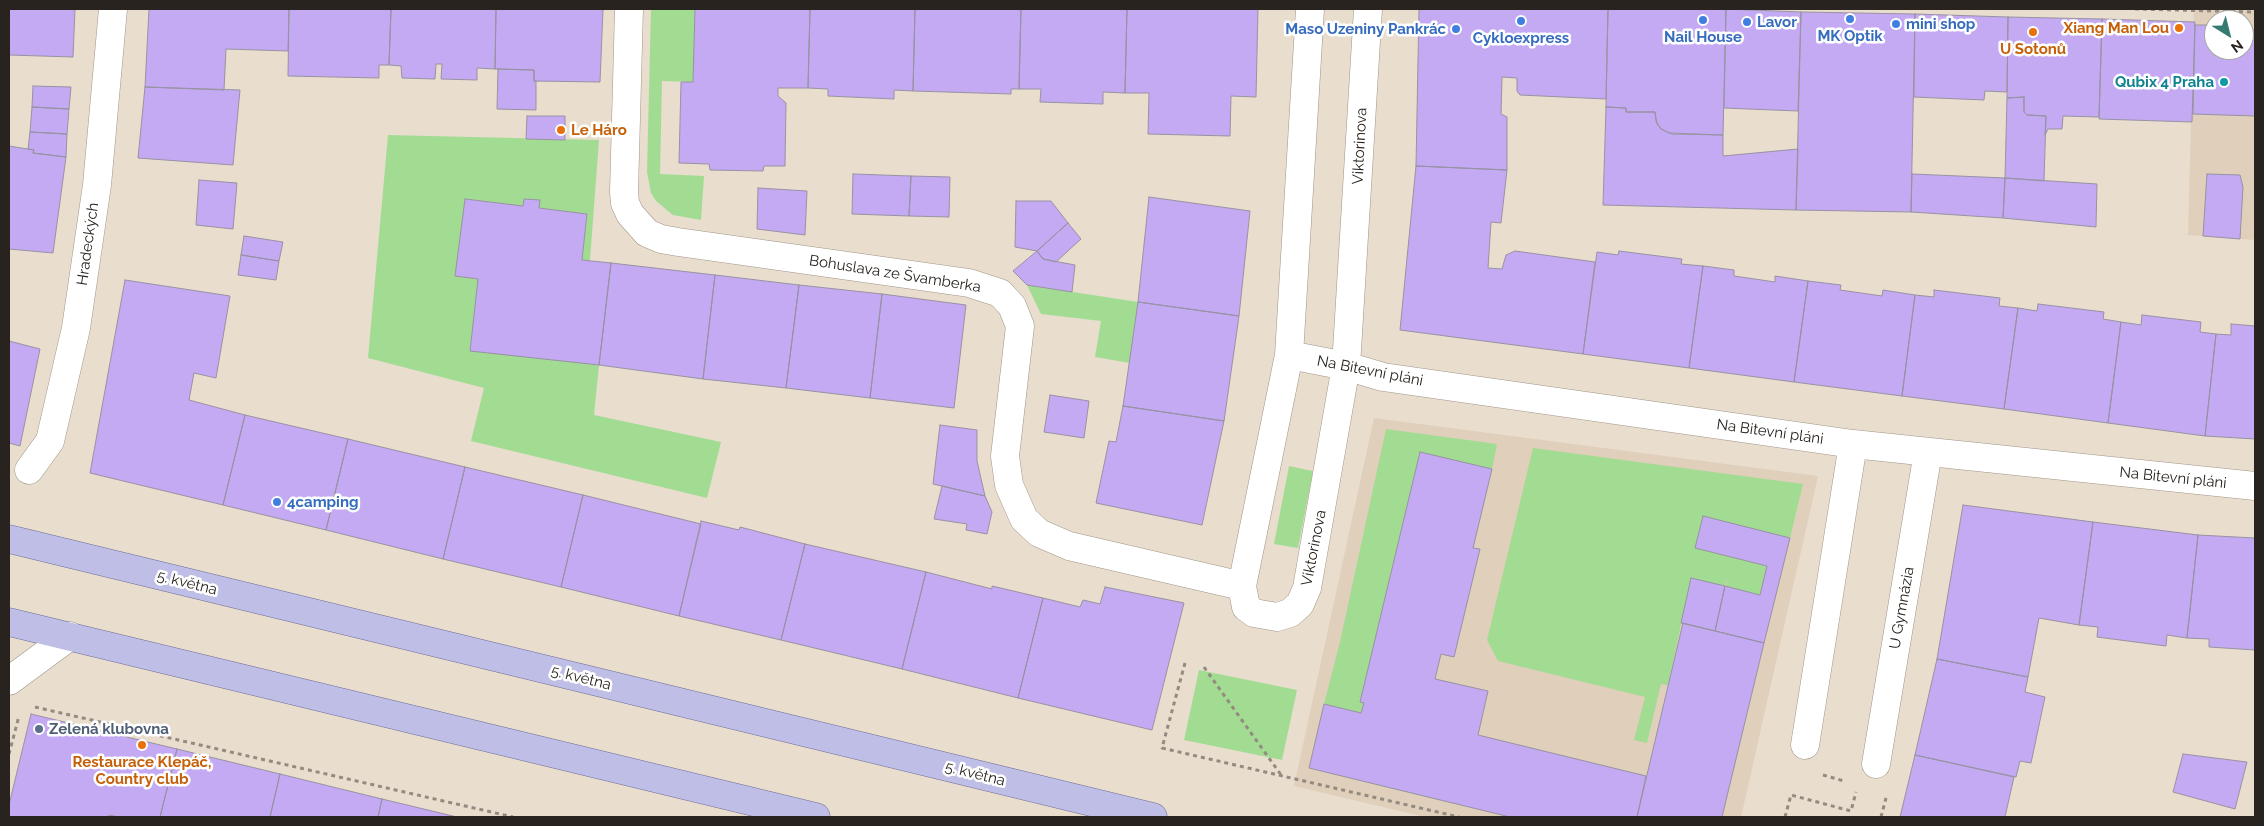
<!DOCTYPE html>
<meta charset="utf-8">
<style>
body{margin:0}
#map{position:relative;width:2264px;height:826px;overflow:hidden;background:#e9ddce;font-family:Raleway,sans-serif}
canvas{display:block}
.frame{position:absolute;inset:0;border:10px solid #28231e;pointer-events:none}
.north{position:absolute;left:2204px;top:10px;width:50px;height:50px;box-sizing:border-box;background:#fff;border:1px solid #a9a7a5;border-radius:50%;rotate:144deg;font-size:14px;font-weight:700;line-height:20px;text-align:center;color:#28231e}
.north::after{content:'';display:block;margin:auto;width:18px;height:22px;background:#367b71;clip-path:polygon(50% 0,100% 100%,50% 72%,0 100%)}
</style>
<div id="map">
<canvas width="2264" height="826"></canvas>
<div class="frame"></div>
<div class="north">N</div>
</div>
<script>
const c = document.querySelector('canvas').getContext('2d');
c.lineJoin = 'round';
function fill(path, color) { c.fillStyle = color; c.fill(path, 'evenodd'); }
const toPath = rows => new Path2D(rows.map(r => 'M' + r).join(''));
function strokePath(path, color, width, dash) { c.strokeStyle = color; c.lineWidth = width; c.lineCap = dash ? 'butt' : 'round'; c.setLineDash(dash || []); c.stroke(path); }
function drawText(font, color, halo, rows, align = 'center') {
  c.font = font + ' Raleway,sans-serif'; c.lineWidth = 5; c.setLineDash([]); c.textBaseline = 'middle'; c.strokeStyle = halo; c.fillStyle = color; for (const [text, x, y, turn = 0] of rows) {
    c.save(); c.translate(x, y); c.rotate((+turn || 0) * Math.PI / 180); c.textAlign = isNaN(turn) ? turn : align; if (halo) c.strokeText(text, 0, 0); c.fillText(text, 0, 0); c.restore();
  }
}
fill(toPath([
 [2194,9,2255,9,2255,240,2188,235],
 [2214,20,2244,20,2244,50,2214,50],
 [1374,418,1818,476,1741,817,1425,817,1294,786]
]), '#e0cfbb');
fill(toPath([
 [651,9,695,10,693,82,662,81,660,174,704,176,701,220,673,215,656,201,651,193,647,172],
 [388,135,599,140,590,260,582,260,587,214,539,208,539,200,525,199,523,206,465,199,455,276,478,279,470,350,599,365,594,415,721,442,707,498,471,441,484,388,368,358],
 [1027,285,1138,302,1130,363,1095,357,1101,321,1041,314],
 [1386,429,1497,444,1492,469,1420,452,1360,702,1364,703,1361,713,1324,704,1340,642],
 [1533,448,1803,484,1790,538,1703,517,1695,548,1767,566,1760,595,1726,587,1727,579,1725,586,1691,578,1668,685,1661,684,1647,743,1634,740,1645,697,1498,661,1487,640],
 [1289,466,1313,471,1298,548,1274,544],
 [1199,670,1297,690,1282,760,1184,740]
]), '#a2dc93');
const building = toPath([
 [9,9,75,9,73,57,9,55,9,9],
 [149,9,289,9,288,51,226,49,224,90,145,87,149,9],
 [289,9,391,9,389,65,379,65,379,78,288,76,289,9],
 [391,9,496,9,495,69,477,68,477,80,441,79,442,64,436,64,435,79,402,78,401,66,389,65,391,9],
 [496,9,603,9,600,82,534,81,534,70,495,69,496,9],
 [695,9,810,9,808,88,778,88,778,96,786,103,785,166,764,166,763,171,710,170,709,164,679,163,681,82,693,82,695,9],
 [810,9,915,9,913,91,894,90,894,99,828,96,828,89,808,88,810,9],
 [915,9,1021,9,1019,89,1011,89,1011,94,913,91,915,9],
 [1021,9,1127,9,1125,93,1103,92,1103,104,1040,102,1041,89,1019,89,1021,9],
 [1127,9,1258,9,1256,97,1231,96,1230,136,1148,134,1149,93,1125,93,1127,9],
 [1419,9,1608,9,1606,99,1520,95,1517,91,1517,78,1502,77,1501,114,1507,117,1507,170,1416,166,1419,9],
 [1608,9,1726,9,1723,135,1669,133,1661,129,1657,124,1655,112,1626,112,1626,108,1606,107,1608,9],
 [1726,9,1801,12,1798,111,1724,108,1726,9],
 [1801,12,1915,14,1911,212,1796,210,1801,12],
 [1915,14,2008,17,2007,92,1985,91,1984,100,1914,97,1915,14],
 [2008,17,2102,19,2099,117,2063,116,2062,129,2048,129,2045,135,2046,116,2027,115,2024,112,2024,97,2007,98,2008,17],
 [2102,19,2195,22,2192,122,2099,119,2102,19],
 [2195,25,2214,25,2214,50,2244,50,2244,30,2255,30,2255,116,2193,114,2195,25],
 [498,69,534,70,534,81,536,81,536,110,497,109,498,69],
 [33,86,71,87,69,109,32,107,33,86],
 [145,87,240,90,233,165,138,158,145,87],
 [2024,97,2024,112,2027,115,2046,116,2044,181,2005,178,2007,98,2024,97],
 [32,107,69,109,67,134,30,132,32,107],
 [1606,107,1626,108,1626,112,1655,112,1656,121,1661,129,1672,134,1723,135,1723,156,1798,149,1796,210,1603,205,1606,107],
 [527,116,565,116,565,140,526,139,527,116],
 [30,132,67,134,66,157,33,153,34,150,28,149,30,132],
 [9,146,34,150,33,153,66,157,53,253,9,249,9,146],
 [1416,166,1507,170,1501,223,1491,222,1488,268,1502,269,1506,255,1515,251,1595,262,1583,354,1400,330,1416,166],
 [853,174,911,176,909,216,852,214,853,174],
 [1912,174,2005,178,2003,218,1911,212,1912,174],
 [2207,174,2240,175,2243,187,2240,239,2203,236,2207,174],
 [911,176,950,177,949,217,909,216,911,176],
 [2005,178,2097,184,2096,227,2003,218,2005,178],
 [199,180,237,183,233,229,196,225,199,180],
 [758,188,807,191,805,235,757,229,758,188],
 [1149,197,1250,211,1239,316,1138,302,1149,197],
 [465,199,523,206,524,199,540,200,539,208,587,214,582,260,611,263,599,365,470,351,478,279,455,276,465,199],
 [1016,201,1051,201,1068,223,1037,251,1015,247,1016,201],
 [1068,223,1081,239,1056,262,1043,259,1037,251,1068,223],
 [244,236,283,242,279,261,241,255,244,236],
 [1037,251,1043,259,1075,265,1072,292,1027,285,1013,271,1037,251],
 [1619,251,1682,259,1681,264,1703,266,1689,368,1583,354,1597,252,1618,255,1619,251],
 [241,255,279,261,276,280,238,275,241,255],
 [611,263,715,275,703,379,599,365,611,263],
 [1703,266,1734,270,1734,276,1775,282,1775,276,1808,281,1794,382,1689,368,1703,266],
 [715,275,799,285,786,388,703,379,715,275],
 [125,280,230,296,216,378,194,373,189,400,245,415,223,505,90,473,125,280],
 [1808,281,1841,285,1840,290,1882,296,1883,290,1915,295,1902,396,1794,382,1808,281],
 [799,285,882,294,870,398,786,388,799,285],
 [1934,290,2000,298,1999,306,2018,308,2004,409,1902,396,1915,295,1934,297,1934,290],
 [882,294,966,305,954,408,870,398,882,294],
 [1138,302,1239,316,1224,421,1123,406,1138,302],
 [2038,304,2104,312,2103,319,2121,322,2108,423,2004,409,2018,308,2037,311,2038,304],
 [2142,315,2201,322,2200,332,2216,334,2205,436,2108,423,2121,322,2141,325,2142,315],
 [2231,324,2255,326,2255,439,2205,436,2216,334,2231,335,2231,324],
 [9,341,40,349,20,446,9,443,9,341],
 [1050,395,1089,401,1084,438,1044,432,1050,395],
 [1123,406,1224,421,1202,525,1096,503,1109,441,1116,442,1123,406],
 [245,415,348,439,326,530,223,505,245,415],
 [940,425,977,430,977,461,985,496,933,484,940,425],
 [348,439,465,467,443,559,326,530,348,439],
 [1420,452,1492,469,1473,548,1480,549,1454,657,1441,654,1435,679,1488,691,1478,735,1646,776,1637,817,1510,817,1309,768,1324,704,1361,713,1364,703,1360,702,1420,452],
 [465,467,583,495,561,587,443,559,465,467],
 [942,486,985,496,992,512,987,534,966,530,967,524,934,519,942,486],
 [583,495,701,524,679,616,561,587,583,495],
 [1963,505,2093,522,2079,625,2039,618,2028,677,1937,659,1963,505],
 [1703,516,1790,538,1764,643,1715,631,1725,586,1760,595,1767,566,1695,548,1703,516],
 [701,521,739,530,740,527,805,544,781,640,679,616,701,521],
 [2093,522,2198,535,2187,638,2167,635,2166,646,2097,637,2098,627,2079,625,2093,522],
 [2198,535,2255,538,2255,650,2209,647,2209,639,2187,638,2198,535],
 [805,544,926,572,902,669,781,640,805,544],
 [926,572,992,589,992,586,1043,598,1018,698,902,669,926,572],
 [1691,578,1725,586,1715,631,1681,623,1691,578],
 [1105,587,1184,603,1152,730,1018,698,1043,598,1080,607,1083,600,1100,604,1105,587],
 [1683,623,1764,643,1722,817,1637,817,1683,623],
 [1937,659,2028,677,2025,692,2045,697,2031,763,2020,761,2016,777,1915,755,1937,659],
 [31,714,177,749,160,817,119,817,109,815,108,817,9,817,9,805,31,714],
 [177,749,280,774,270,817,160,817,177,749],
 [2183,754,2247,762,2235,809,2173,792,2183,754],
 [1915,755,2014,777,2005,817,1900,817,1915,755],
 [280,774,382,799,378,817,270,817,280,774],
 [382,799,457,817,378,817,382,799]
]);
fill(building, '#c3aaf2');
strokePath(building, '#9792a2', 1);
const minor = toPath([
 [629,9,624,192,625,203,630,214,647,233,661,239,678,242,969,283,1000,293,1012,306,1020,326,1005,456,1009,485,1024,519,1039,533,1069,546,1242,586],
 [1310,9,1289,355,1242,586,1246,607,1254,613,1277,617,1290,613,1300,604,1307,588,1346,366,1368,9],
 [1289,355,1346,366,1383,377,1853,444,2255,486],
 [29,470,50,441,76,328,97,185,113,9],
 [9,681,70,636],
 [1805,745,1853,444],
 [1876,764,1928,452]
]);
const major = toPath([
 [9,539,1153,817],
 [9,622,816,817]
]);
strokePath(minor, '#a09587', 29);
strokePath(major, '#6e6c95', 29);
strokePath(toPath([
 [2135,9,2255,12],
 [1185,663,1162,748,1459,817],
 [1204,667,1281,775],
 [35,707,513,817],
 [9,754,19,716],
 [1823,775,1844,781],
 [1785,817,1791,795,1851,811,1856,792],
 [1881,817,1886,798]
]), '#938a80', 3, [4, 4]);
strokePath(minor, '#fff', 28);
strokePath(major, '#bebee6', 28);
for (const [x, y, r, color] of [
 [1850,19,5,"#3f7fe0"],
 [1703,20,5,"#3f7fe0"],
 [1521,21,5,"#3f7fe0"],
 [1747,22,5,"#3f7fe0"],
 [1896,24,5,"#3f7fe0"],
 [2179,28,5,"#e8710a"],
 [1456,29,5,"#3f7fe0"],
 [2033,32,5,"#e8710a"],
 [2224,82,5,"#0f9aa8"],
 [561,130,5,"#e8710a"],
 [277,502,5,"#3f7fe0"],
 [39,729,5,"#5c6f8a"],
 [142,745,5,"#e8710a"]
]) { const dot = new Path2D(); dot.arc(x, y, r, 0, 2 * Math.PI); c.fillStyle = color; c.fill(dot); strokePath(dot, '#fff', 2); }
drawText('bold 15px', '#366cbe', '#fff', [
 ["Lavor",1757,22],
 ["mini shop",1906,24],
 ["Maso Uzeniny Pankrác",1446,29,"right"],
 ["MK Optik",1850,36,"center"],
 ["Nail House",1703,37,"center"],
 ["Cykloexpress",1521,38,"center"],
 ["4camping",287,502]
], 'left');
drawText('bold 15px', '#c56008', '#fff', [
 ["Xiang Man Lou",2169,28,"right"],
 ["U Sotonů",2033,49],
 ["Le Háro",571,130,"left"],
 ["Restaurace Klepáč,",142,762],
 ["Country club",142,779]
]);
drawText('bold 15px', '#0d838f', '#fff', [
 ["Qubix 4 Praha",2214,82]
], 'right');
drawText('15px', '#28231e', '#fff', [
 ["Viktorinova",1360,146,-87],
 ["Hradeckých",88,244,-82],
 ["Bohuslava ze Švamberka",895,274,9],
 ["Na Bitevní pláni",1370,371,11],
 ["Na Bitevní pláni",1770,432,8],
 ["Na Bitevní pláni",2173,478,6],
 ["Viktorinova",1314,548,-79],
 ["5. května",187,583,14],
 ["U Gymnázia",1902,608,-80],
 ["5. května",581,678,14],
 ["5. května",975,774,14]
]);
drawText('bold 15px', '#4e5e75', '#fff', [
 ["Zelená klubovna",49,729]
], 'left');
</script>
